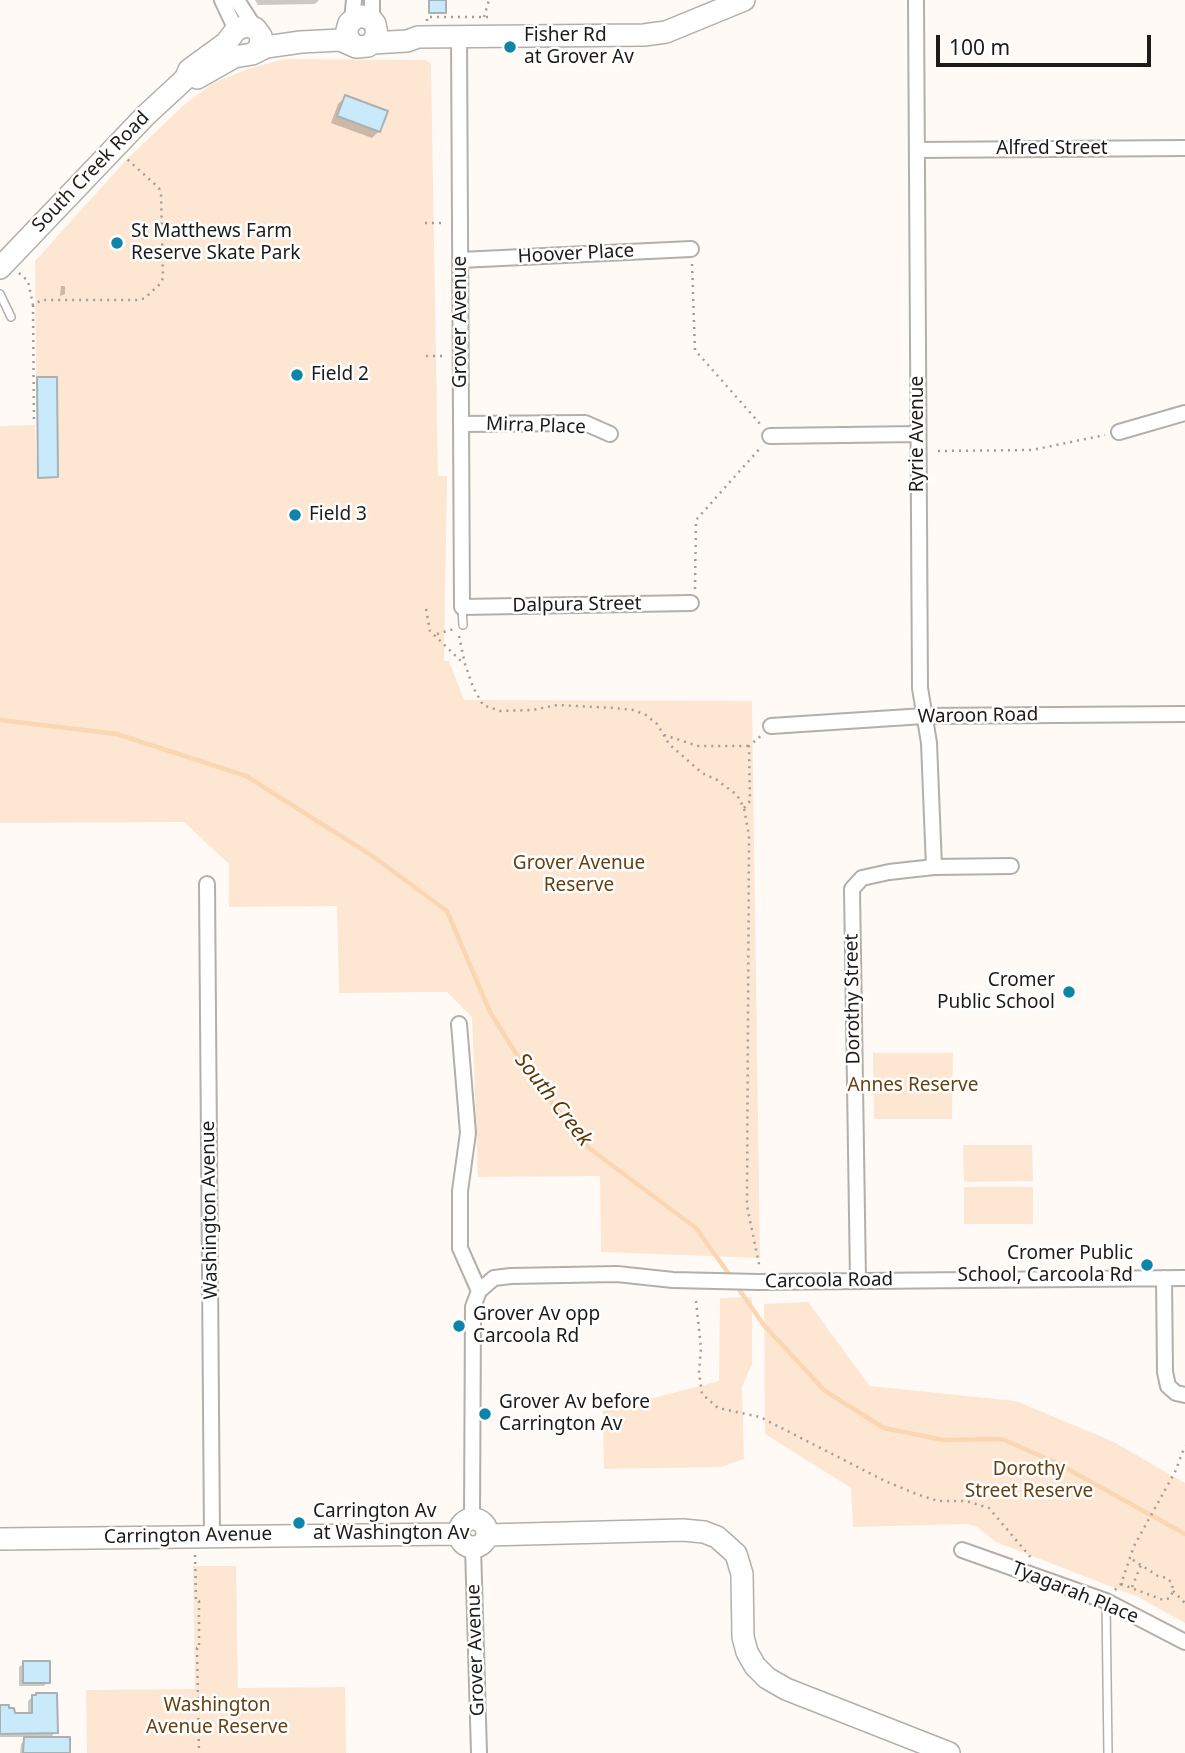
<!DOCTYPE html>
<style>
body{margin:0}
#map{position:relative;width:1185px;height:1753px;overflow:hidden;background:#fffaf6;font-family:"Noto Sans",sans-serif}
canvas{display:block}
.scale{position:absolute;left:936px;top:35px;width:215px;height:32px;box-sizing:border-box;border:4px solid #1c1b19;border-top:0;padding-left:9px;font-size:21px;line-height:24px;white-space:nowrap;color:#1c1b19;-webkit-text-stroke:5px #fff;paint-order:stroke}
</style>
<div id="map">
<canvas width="1185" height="1753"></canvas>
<div class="scale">100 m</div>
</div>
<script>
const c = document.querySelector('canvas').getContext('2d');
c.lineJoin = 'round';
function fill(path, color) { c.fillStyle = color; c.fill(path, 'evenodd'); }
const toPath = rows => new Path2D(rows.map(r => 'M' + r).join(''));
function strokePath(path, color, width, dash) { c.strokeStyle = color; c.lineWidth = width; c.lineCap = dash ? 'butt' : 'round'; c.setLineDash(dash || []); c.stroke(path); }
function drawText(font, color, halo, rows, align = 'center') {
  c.font = font + ' "Noto Sans",sans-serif'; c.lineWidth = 5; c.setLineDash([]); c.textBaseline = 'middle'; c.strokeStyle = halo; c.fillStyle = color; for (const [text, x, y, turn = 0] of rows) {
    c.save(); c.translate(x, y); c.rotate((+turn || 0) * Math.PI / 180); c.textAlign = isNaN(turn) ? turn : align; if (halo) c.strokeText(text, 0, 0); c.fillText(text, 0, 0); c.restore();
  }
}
fill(toPath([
 [284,59,426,60,431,64,438,476,447,476,444,661,449,661,464,700,752,701,760,1258,601,1252,600,1176,478,1177,472,1017,447,992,339,993,337,906,229,907,229,864,184,822,0,823,0,426,35,425,37,469,35,261,127,159,184,105,213,83,248,69],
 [873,1053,953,1053,952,1119,874,1119],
 [963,1145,1032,1145,1033,1181,964,1182],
 [964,1187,1033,1187,1033,1224,964,1224],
 [752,1297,752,1364,742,1387,744,1459,721,1467,604,1469,603,1411,719,1381,720,1298],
 [808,1302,870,1386,1016,1401,1112,1441,1185,1483,1185,1623,1138,1597,996,1542,977,1527,968,1524,853,1527,851,1488,765,1434,764,1304],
 [193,1566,236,1566,238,1688,345,1687,346,1753,87,1753,86,1690,195,1689]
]), '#fee7d2');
fill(toPath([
 [255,0,319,0,315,4,258,5],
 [428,0,444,0,445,12,428,14],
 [345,97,379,131,372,138,331,123,338,104],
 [61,286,65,286,65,294,60,296],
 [38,379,56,476,55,478,37,478],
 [24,1663,48,1682,44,1686,19,1686,19,1667],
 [32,1697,56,1732,49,1739,68,1753,20,1753,21,1744,28,1737,0,1737,0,1707,13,1715,28,1714,28,1701]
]), '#0003');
strokePath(toPath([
 [0,720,117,734,246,776,371,855,447,911,490,1012,530,1076,589,1148,696,1228,731,1277],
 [736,1285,763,1324,825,1391,884,1428,943,1440,1002,1439,1057,1463,1185,1534]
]), '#fad6b2', 4.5);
const building = toPath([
 [429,0,446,0,446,13,429,13,429,0],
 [345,95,388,111,380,132,337,116,345,95],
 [37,377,57,377,58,477,38,478,37,377],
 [23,1661,50,1661,50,1683,23,1683,23,1661],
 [36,1693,57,1693,58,1733,0,1734,0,1705,9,1705,9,1708,14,1708,15,1713,32,1713,32,1695,36,1695,36,1693],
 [24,1737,70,1737,70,1753,23,1753,24,1737]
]);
fill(building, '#c8eafa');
strokePath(building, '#abb0b3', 2);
const lane = toPath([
 [0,294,11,317],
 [462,607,463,625],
 [1106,1602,1108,1753]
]);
const street = toPath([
 [222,0,236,30],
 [237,0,255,28],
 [372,0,372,20],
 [916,0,920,688,929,743,934,867],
 [352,20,354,0],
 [459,37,462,607,691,603],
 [918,150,1185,148],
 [460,260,691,249],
 [461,424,585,423,610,434],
 [1119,432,1185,413],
 [770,436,918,434],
 [771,726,924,716,1185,714],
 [207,884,212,1536],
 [459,1024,468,1133,460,1191,460,1248,479,1291],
 [1164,1278,1165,1372,1168,1386,1176,1393,1185,1395],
 [858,1280,852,889,862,878,889,872,934,867,1011,866],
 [472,1520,473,1307,479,1291,494,1278,511,1276,617,1274,673,1280,758,1282,1185,1278],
 [473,1547,479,1753],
 [962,1550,1106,1601,1185,1642]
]);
const secondary = toPath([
 [372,43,407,41,418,37,644,35,666,32,744,0],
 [197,78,234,57,252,54,266,47,301,42,340,40,356,47,368,46,372,43,377,34,375,24,372,20,362,16,357,17,349,23,346,34,352,44],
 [0,268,146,115,185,79,189,70,226,43,236,30,245,26,255,28,261,36,260,46,257,50],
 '459 1533a14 14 0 1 1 28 0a14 14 0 1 1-28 0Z',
 [487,1535,683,1530,704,1532,717,1537,736,1554,742,1574,743,1637,747,1652,755,1666,767,1678,786,1689,949,1753],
 [0,1539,459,1534]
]);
strokePath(lane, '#b3afab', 10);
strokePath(street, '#b3afab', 18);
strokePath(secondary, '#b3afab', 24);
strokePath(toPath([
 [484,17,489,0],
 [427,21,427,17,493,17],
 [425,223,446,223],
 [692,264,695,350,761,425],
 [19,273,28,281,33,305,42,300,139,300,145,298,160,284,163,278,161,193,159,188,127,159],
 [33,305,34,423],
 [426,356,447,356],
 [938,451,1032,450,1105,435],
 [695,589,696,520,762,446],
 [426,609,430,631,462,662],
 [437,634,454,629],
 [459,636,465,664,473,687,483,705,500,711,533,710,557,705,614,708,633,710,646,715,657,724,669,744,702,773,717,780,737,795,744,808,749,836,747,1206,760,1269],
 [664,735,698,746,749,746],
 [744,808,750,801,749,746,762,735],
 [696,1301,701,1348,699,1372,702,1394,718,1408,760,1417,885,1481,919,1495,938,1501,966,1501,989,1508,1033,1560],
 [195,1555,196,1601,199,1601,199,1648,197,1648,199,1753],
 [1121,1584,1163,1600,1170,1598,1173,1591,1172,1583,1167,1578,1158,1576,1130,1558],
 [1132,1587,1141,1565],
 [1115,1590,1121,1584,1134,1546,1175,1472,1185,1446],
 [1173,1591,1185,1603]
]), '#a19d9a', 2.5, [2, 5]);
strokePath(lane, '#fff', 7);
strokePath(street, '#fff', 14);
strokePath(secondary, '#fff', 21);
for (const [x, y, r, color] of [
 [510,47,7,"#0e84a9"],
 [117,243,7,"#0e84a9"],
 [297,375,7,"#0e84a9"],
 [295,515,7,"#0e84a9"],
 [1069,992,7,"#0e84a9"],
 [1147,1265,7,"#0e84a9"],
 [459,1326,7,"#0e84a9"],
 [485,1414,7,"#0e84a9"],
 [299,1523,7,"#0e84a9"]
]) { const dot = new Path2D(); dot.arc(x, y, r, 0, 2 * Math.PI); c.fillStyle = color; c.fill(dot); strokePath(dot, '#fff', 2.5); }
drawText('19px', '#1c1b19', '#fff', [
 ["Fisher Rd",524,36],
 ["at Grover Av",524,58],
 ["St Matthews Farm",131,232],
 ["Reserve Skate Park",131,254],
 ["Field 2",311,375],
 ["Field 3",309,515],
 ["Cromer",1055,981,"right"],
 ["Public School",1055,1003,"right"],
 ["Cromer Public",1133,1254,"right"],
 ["School, Carcoola Rd",1133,1276,"right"],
 ["Grover Av opp",473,1315],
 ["Carcoola Rd",473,1337],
 ["Grover Av before",499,1403],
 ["Carrington Av",499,1425],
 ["Carrington Av",313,1512],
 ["at Washington Av",313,1534]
], 'left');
drawText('19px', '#1c1b19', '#fff', [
 ["Alfred Street",1052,149],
 ["South Creek Road",91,172,-46],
 ["Hoover Place",576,254,-3],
 ["Grover Avenue",461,322,-90],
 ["Mirra Place",536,426,2],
 ["Ryrie Avenue",918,434,-90],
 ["Dalpura Street",577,605,-1],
 ["Waroon Road",978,716,-1],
 ["Dorothy Street",853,999,-91],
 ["Washington Avenue",210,1210,-91],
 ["Carcoola Road",829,1281,-1],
 ["Carrington Avenue",188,1536,-1],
 ["Tyagarah Place",1075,1593,22],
 ["Grover Avenue",476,1650,-92]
]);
drawText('19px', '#674011', '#fff', [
 ["Grover Avenue",579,864],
 ["Reserve",579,886],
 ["Annes Reserve",913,1086],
 ["Dorothy",1029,1470],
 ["Street Reserve",1029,1492],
 ["Washington",217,1706],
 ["Avenue Reserve",217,1728]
]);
drawText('italic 21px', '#5c3703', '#fff', [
 ["South Creek",553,1100,52]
]);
</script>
